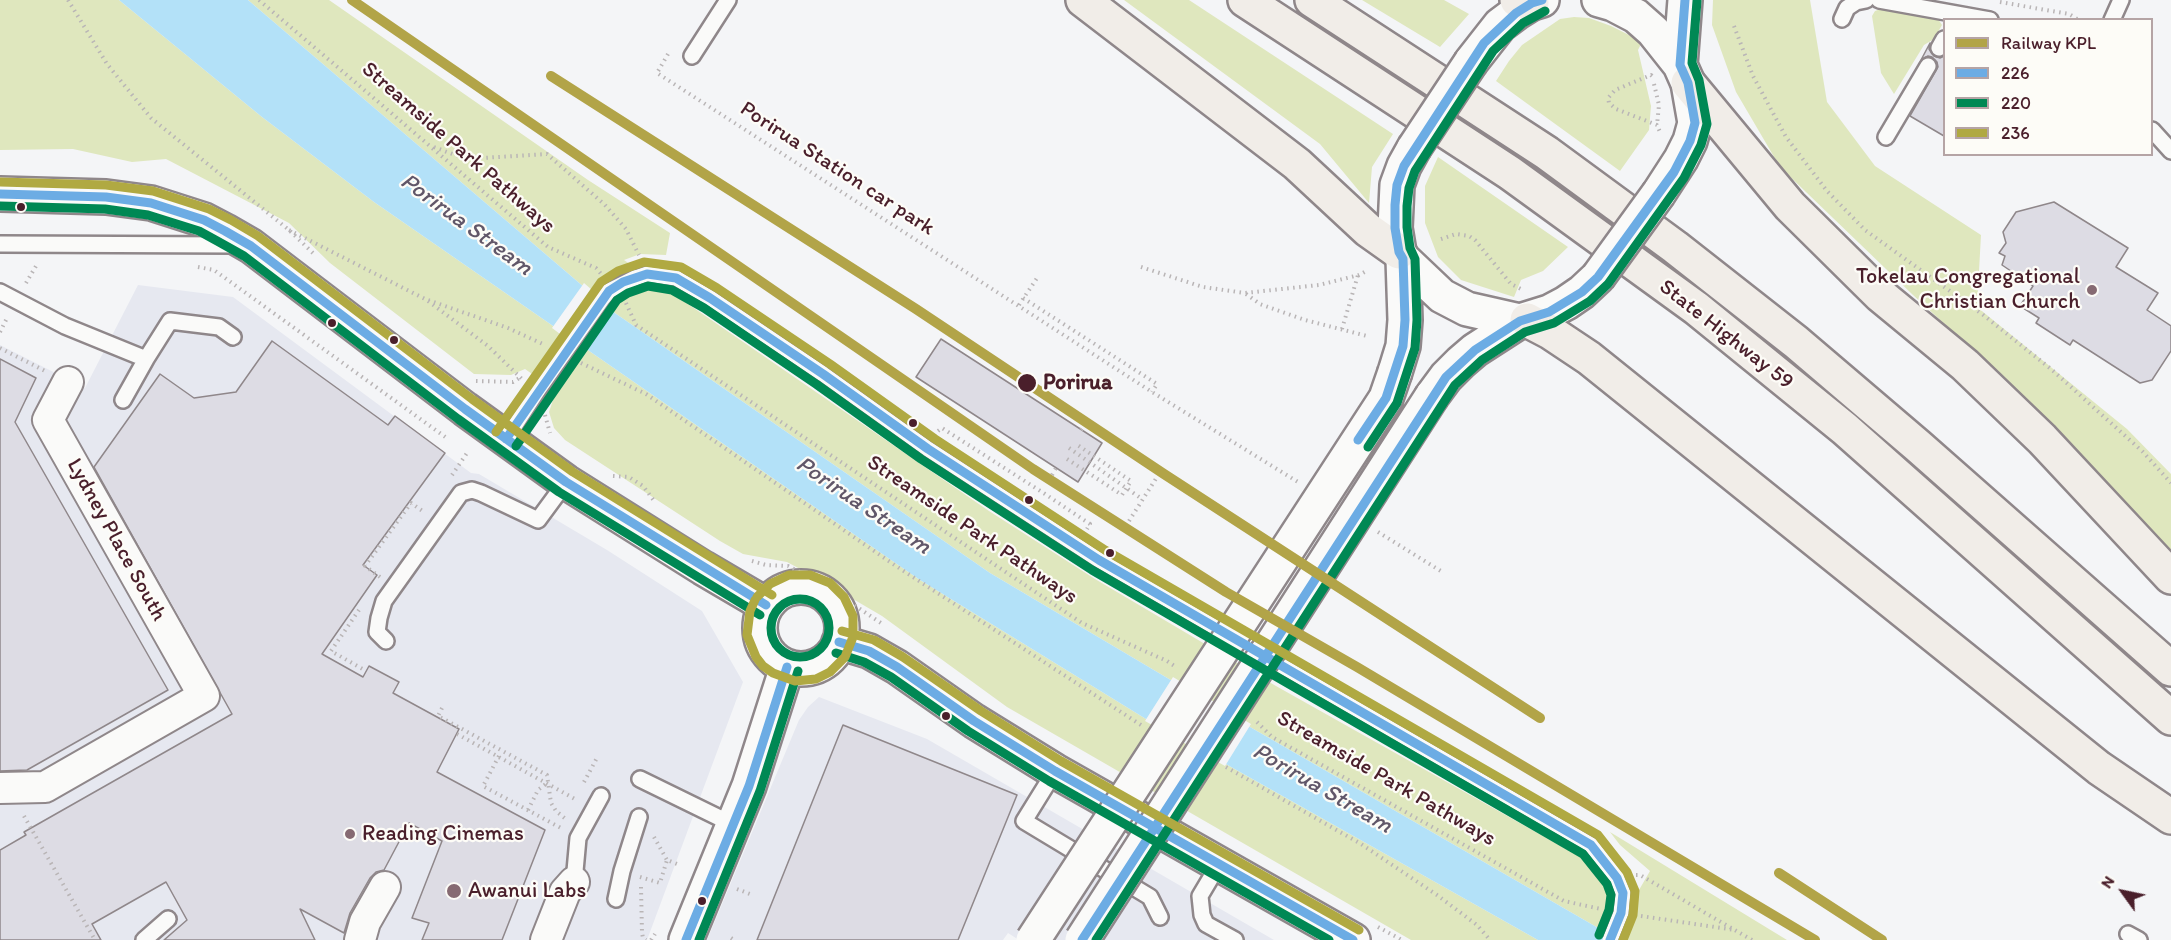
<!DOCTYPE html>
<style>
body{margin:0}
#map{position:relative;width:2171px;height:940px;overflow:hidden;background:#f4f5f7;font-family:Itim,sans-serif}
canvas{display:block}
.legend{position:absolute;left:1943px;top:18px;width:210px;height:138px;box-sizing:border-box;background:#fdfcf7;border:2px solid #b5a4a5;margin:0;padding:8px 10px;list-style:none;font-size:18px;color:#4a1f2b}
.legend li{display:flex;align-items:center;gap:12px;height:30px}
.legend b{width:30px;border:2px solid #b5a4a5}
.north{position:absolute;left:2093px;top:862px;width:60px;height:60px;-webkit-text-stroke:4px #fdfcf7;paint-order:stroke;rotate:303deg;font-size:16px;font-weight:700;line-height:24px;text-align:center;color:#4a1f2b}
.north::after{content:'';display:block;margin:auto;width:21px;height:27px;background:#4a1f2b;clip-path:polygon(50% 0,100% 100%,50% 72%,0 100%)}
</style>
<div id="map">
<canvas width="2171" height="940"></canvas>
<ul class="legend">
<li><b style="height:8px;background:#b2a448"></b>Railway KPL</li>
<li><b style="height:8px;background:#6cace4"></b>226</li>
<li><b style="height:8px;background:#008854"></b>220</li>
<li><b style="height:8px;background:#b0a942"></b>236</li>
</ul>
<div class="north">N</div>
</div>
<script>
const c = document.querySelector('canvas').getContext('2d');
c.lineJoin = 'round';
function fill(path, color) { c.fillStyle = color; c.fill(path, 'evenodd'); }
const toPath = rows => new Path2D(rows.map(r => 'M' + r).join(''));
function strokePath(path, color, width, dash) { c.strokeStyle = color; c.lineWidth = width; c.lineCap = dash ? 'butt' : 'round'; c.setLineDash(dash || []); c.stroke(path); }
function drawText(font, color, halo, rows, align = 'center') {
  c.font = font + ' Itim,sans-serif'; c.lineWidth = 4.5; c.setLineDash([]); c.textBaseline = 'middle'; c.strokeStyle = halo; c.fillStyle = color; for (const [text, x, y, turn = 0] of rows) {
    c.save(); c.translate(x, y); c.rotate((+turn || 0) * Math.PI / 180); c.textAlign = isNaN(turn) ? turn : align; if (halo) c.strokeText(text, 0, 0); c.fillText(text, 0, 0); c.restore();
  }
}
fill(toPath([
 [138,285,233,297,471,473,479,474,607,550,702,611,743,682,647,940,0,940,0,345,85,388],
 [819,697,927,739,1274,940,1019,940,1008,933,1003,940,707,940,799,720,808,707]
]), '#e6e8f0');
fill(toPath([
 [0,0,119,0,262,117,374,202,920,580,1146,719,1538,940,1411,940,1007,707,882,616,824,582,787,562,743,554,720,541,565,440,554,428,549,412,556,391,525,369,511,375,474,374,330,263,289,223,166,159,132,162,73,149,0,150],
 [248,0,329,0,588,180,670,233,666,255,640,254,624,260,989,511,1095,579,1276,686,1639,890,1650,871,1620,845,1610,832,1787,940,1619,940,1250,727,990,573,612,311],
 [1124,0,1189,0,1393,134,1372,167,1369,203,1320,144],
 [1362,0,1444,0,1469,14,1440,47],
 [1713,0,1810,0,1827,102,1875,166,1981,235,1977,307,2127,429,2171,474,2171,553,2026,399,1913,295,1780,167,1736,92,1712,25],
 [1884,8,1934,17,1938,19,1942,25,1934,39,1924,45,1894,94,1881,73,1872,16,1875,11],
 [1574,17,1589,18,1611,26,1631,36,1641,44,1638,50,1651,106,1649,130,1620,171,1496,81,1509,61,1522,45,1560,19],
 [1438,157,1568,247,1543,271,1521,280,1514,297,1461,280,1438,257,1425,223,1425,186]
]), '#dfe7be');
fill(toPath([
 [119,0,248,0,612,311,990,573,1250,727,1619,940,1538,940,1146,719,920,580,374,202,262,117]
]), '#b3e1f8');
fill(toPath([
 [584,283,614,309,583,351,552,328],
 [1173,677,1251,724,1225,766,1145,721]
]), '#f4f5f7');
const building = toPath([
 [1930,43,1929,49,1934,56,1940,58,1944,56,1944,136,1910,116,1938,67,1937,62,1932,57,1928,56,1921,60,1930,43],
 [2054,202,2128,248,2116,267,2158,293,2147,310,2171,326,2171,351,2152,380,2140,383,2073,340,2070,345,2036,323,2039,318,2020,306,2033,286,2002,265,2005,256,1999,253,2006,243,2003,232,2016,212,2054,202],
 [941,339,1102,443,1078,482,916,377,941,339],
 [272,341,388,425,395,416,445,453,363,565,377,575,322,654,363,677,369,666,399,682,393,693,459,729,437,772,545,830,502,940,422,940,429,923,412,918,442,841,409,823,384,870,376,872,370,878,350,913,344,933,300,909,315,940,164,940,187,920,166,882,92,924,101,940,0,940,0,850,26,835,24,832,232,714,94,467,160,374,194,398,236,392,272,341],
 [0,359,36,378,15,422,168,690,27,770,0,771,0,359],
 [843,725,1017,795,958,940,757,940,843,725]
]);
fill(building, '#dddce4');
strokePath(building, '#8f878a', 1.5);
const lane = toPath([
 [1879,0,1990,20],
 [1842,19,1847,8,1856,2,1866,0],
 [2112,20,2121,0],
 [1939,48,1944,39],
 [692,56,728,0],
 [2152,130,2171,151],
 [1886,137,1928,66],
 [0,244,236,245],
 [635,278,647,274,676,278,710,298,823,374,928,449,1099,560,1591,845,1617,878],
 [0,292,65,326,146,359,170,321,219,327,233,337],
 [123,400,146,359],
 [506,439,538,390],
 [386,641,377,632,379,618,384,601,461,493,472,490,481,493,538,520,566,482],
 [1055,771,1024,821,1150,897,1160,917],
 [640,779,732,824],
 [1219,864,1200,896,1202,915,1206,924,1235,940],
 [574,882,578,838,601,796],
 [616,899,622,871,639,817],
 [2128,934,2139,940],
 [144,940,168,919]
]);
const street = toPath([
 [0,788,45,787,204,696,48,420,68,382],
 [360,940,365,922,385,887],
 [546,940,565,892,574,882]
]);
const secondary = toPath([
 [1599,0,1613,4,1636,16,1653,31,1680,65,1688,83,1695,123,1690,141,1681,159,1659,193],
 [1471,62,1500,25,1516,13,1532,3,1542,0],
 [1680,65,1685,0],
 [1414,148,1404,166,1397,185,1395,228,1399,252,1403,259,1442,296,1467,309,1520,321,1549,312,1566,303,1582,292,1598,277],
 [0,194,106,197,151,203,204,220,225,231,251,246,465,409,566,482,703,568,766,605],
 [1395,372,1403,346,1405,320,1403,259],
 [1432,396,1446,377,1461,362,1475,350,1520,321],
 '760 628a41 41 0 1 1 82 0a41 41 0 1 1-82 0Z',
 [839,642,869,651,897,667,974,721,1055,771,1353,940],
 [686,940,749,786,787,667]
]);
const primary = toPath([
 [1083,0,1297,164,1368,230,1399,252],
 [1245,0,1510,173,1696,308,1845,429,2171,718],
 [1312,0,1547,153,1675,247,1796,342,1918,446,2171,669],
 [1517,0,1532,3],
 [1688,83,1790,206,1880,295,1965,365,2042,439,2171,577],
 [1527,320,1550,332,1589,358,2099,768,2171,817]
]);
strokePath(lane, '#8f878a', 20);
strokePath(street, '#8f878a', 34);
strokePath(secondary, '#8f878a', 38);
strokePath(primary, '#8f878a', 38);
strokePath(toPath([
 [68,0,107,64,151,118,289,230,315,255],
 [259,0,548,247,596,268,602,275],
 [2000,2,2069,14,2079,20],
 [1734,26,1753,76,1786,137,1827,191,1865,230,1982,314,2051,369,2143,452,2171,483],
 [668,54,657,73,1152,392,1298,482],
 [1652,76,1651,75,1615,90,1608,98,1609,103,1616,109,1657,125,1660,132],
 [1654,84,1659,105,1657,125],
 [434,147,455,155,482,158,547,154,605,205,626,229,639,255],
 [289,230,425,299,508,328,545,345],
 [1441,239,1456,234,1469,236,1475,240,1511,284,1521,289],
 [198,267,214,270,448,439],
 [1141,267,1203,287,1245,293,1319,285,1359,275,1368,270],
 [26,283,36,266,38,266],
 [1246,294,1260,304,1305,320,1367,336],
 [1023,298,1157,384,1152,392],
 [428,301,488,346,523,380],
 [626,303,636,325,1082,623,1167,661,1176,667],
 [1019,305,1037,278],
 [1342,329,1358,275],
 [0,332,8,316],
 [0,348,45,371],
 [581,363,646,394,896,566,1141,725],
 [476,381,513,382,521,377],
 [545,415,550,433],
 [1081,430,1082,429],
 [938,431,942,428,1045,494,1090,524,1087,529],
 [1069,448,1142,499],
 [1067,459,1122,495,1131,481,1076,444],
 [452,475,467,453],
 [1052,475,1056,468],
 [613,476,629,477,643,486,655,502],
 [1129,521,1157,477],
 [1378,532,1444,573],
 [752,561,766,565,788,566,821,583,881,623],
 [380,577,365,566,411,503,424,512],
 [359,610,331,651,366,671],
 [442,708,438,716,547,775,551,803,556,811,567,820],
 [1257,722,1272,737,1564,901,1601,909],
 [457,734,575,799,577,797],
 [499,756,483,786,561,828],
 [1226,767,1361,844,1437,895,1477,925,1490,940],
 [584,782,598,756],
 [528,810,538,790,547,783],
 [24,816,95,940],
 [654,837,667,860],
 [1636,875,1640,875,1752,940],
 [640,877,660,883,667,860,677,864],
 [641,887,642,933,643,938,646,940],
 [737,889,750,894],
 [1641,916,1735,930],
 [1378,927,1402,940],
 [731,938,734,940],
 [651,940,655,934]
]), '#b9b5b6', 4, [1.5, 4.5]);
strokePath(lane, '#fafaf9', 15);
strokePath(street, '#fafaf9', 30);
strokePath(secondary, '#fafaf9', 33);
strokePath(primary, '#f1ede8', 33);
const laneBridge = toPath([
 [538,390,603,298,609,291,635,278],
 [1610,940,1621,913,1623,893,1617,878]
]);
const secondaryBridge = toPath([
 [1414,148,1471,62],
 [1598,277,1659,193],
 [1033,940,1386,398,1395,372],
 [1082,940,1432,396]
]);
strokePath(laneBridge, '#8f878a', 20, []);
strokePath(secondaryBridge, '#8f878a', 38, []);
strokePath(laneBridge, '#fafaf9', 15);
strokePath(secondaryBridge, '#fafaf9', 33);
strokePath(toPath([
 [0,194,106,197,151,203,204,220,225,231,251,246,465,409,566,482,766,605],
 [506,439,609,291,623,282,647,274,676,278,710,298,823,374,928,449,1099,560,1591,845,1617,878,1623,893,1621,913,1610,940],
 [1358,440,1386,398,1403,346,1405,320,1403,259,1399,252,1395,228,1395,205,1397,185,1404,166,1484,43,1516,13,1532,3,1542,0],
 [839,642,869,651,897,667,974,721,1055,771,1353,940],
 [686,940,749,786,787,667],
 [1082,940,1446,377,1475,350,1520,321,1549,312,1582,292,1598,277,1674,172,1690,141,1695,123,1688,83,1680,65,1685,0]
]), '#6cace4', 9);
strokePath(toPath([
 [0,206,105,209,148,215,199,231,219,242,244,256,458,419,559,492,760,615],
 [516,446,617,300,628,293,648,286,672,290,704,308,816,384,921,459,1092,570,1583,854,1607,884,1611,895,1609,910,1599,935],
 [1368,447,1397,403,1415,348,1417,320,1415,259,1410,248,1407,227,1407,206,1409,188,1415,171,1493,51,1523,23,1545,11],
 '771 628a29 29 0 1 1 58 0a29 29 0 1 1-58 0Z',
 [836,653,864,662,891,677,968,731,1049,781,1329,940],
 [699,940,760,791,798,671],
 [1096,940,1455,385,1482,360,1525,332,1554,323,1590,301,1608,284,1684,178,1701,145,1707,124,1699,80,1692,63,1697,1]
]), '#008854', 9);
strokePath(toPath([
 [0,182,106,185,153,191,209,209,231,220,258,236,472,399,573,472,772,595],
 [496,432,601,282,618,271,644,262,681,267,717,288,830,364,935,439,1105,550,1598,835,1627,872,1635,891,1633,915,1623,940],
 [755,600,750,611,747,635,756,657,763,666,773,673,795,681,816,679,830,672,845,657,853,637,853,616,844,597,830,583,810,575,789,575,770,584,757,597],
 [842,631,874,640,903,657,981,711,1061,761,1359,930]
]), '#b0a942', 9);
strokePath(toPath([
 [352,0,1033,469,1226,592,1357,667,1815,940],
 [551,76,916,309,1164,474,1540,718],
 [1779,873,1882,940]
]), '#b2a448', 10);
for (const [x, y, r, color] of [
 [21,207,5,"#4a1f2b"],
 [2092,290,6,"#866a72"],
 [332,323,5,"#4a1f2b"],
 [394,340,5,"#4a1f2b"],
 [1027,383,10,"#4a1f2b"],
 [913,423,5,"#4a1f2b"],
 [1029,500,5,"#4a1f2b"],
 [1110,553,5,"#4a1f2b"],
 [946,716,5,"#4a1f2b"],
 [350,834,6,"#866a72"],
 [454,891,8,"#866a72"],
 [702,901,5,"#4a1f2b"]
]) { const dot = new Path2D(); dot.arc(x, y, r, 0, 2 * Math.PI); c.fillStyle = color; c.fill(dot); strokePath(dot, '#fdfcf7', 2); }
drawText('22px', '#4a1f2b', '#fdfcf7', [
 ["Streamside Park Pathways",458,148,41],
 ["Porirua Station car park",837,169,33],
 ["State Highway 59",1726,335,38],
 ["Streamside Park Pathways",972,530,34],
 ["Lydney Place South",116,540,61],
 ["Streamside Park Pathways",1386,779,30]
]);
drawText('22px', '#4a1f2b', '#fdfcf7', [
 ["Tokelau Congregational",2080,277,"right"],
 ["Christian Church",2080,302,"right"],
 ["Reading Cinemas",362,834],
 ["Awanui Labs",468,891]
], 'left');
drawText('bold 22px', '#4a1f2b', '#fdfcf7', [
 ["Porirua",1043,383]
], 'left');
drawText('italic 24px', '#615769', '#fdfcf7', [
 ["Porirua Stream",466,225,36],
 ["Porirua Stream",863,506,34],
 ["Porirua Stream",1322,789,30]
]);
</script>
